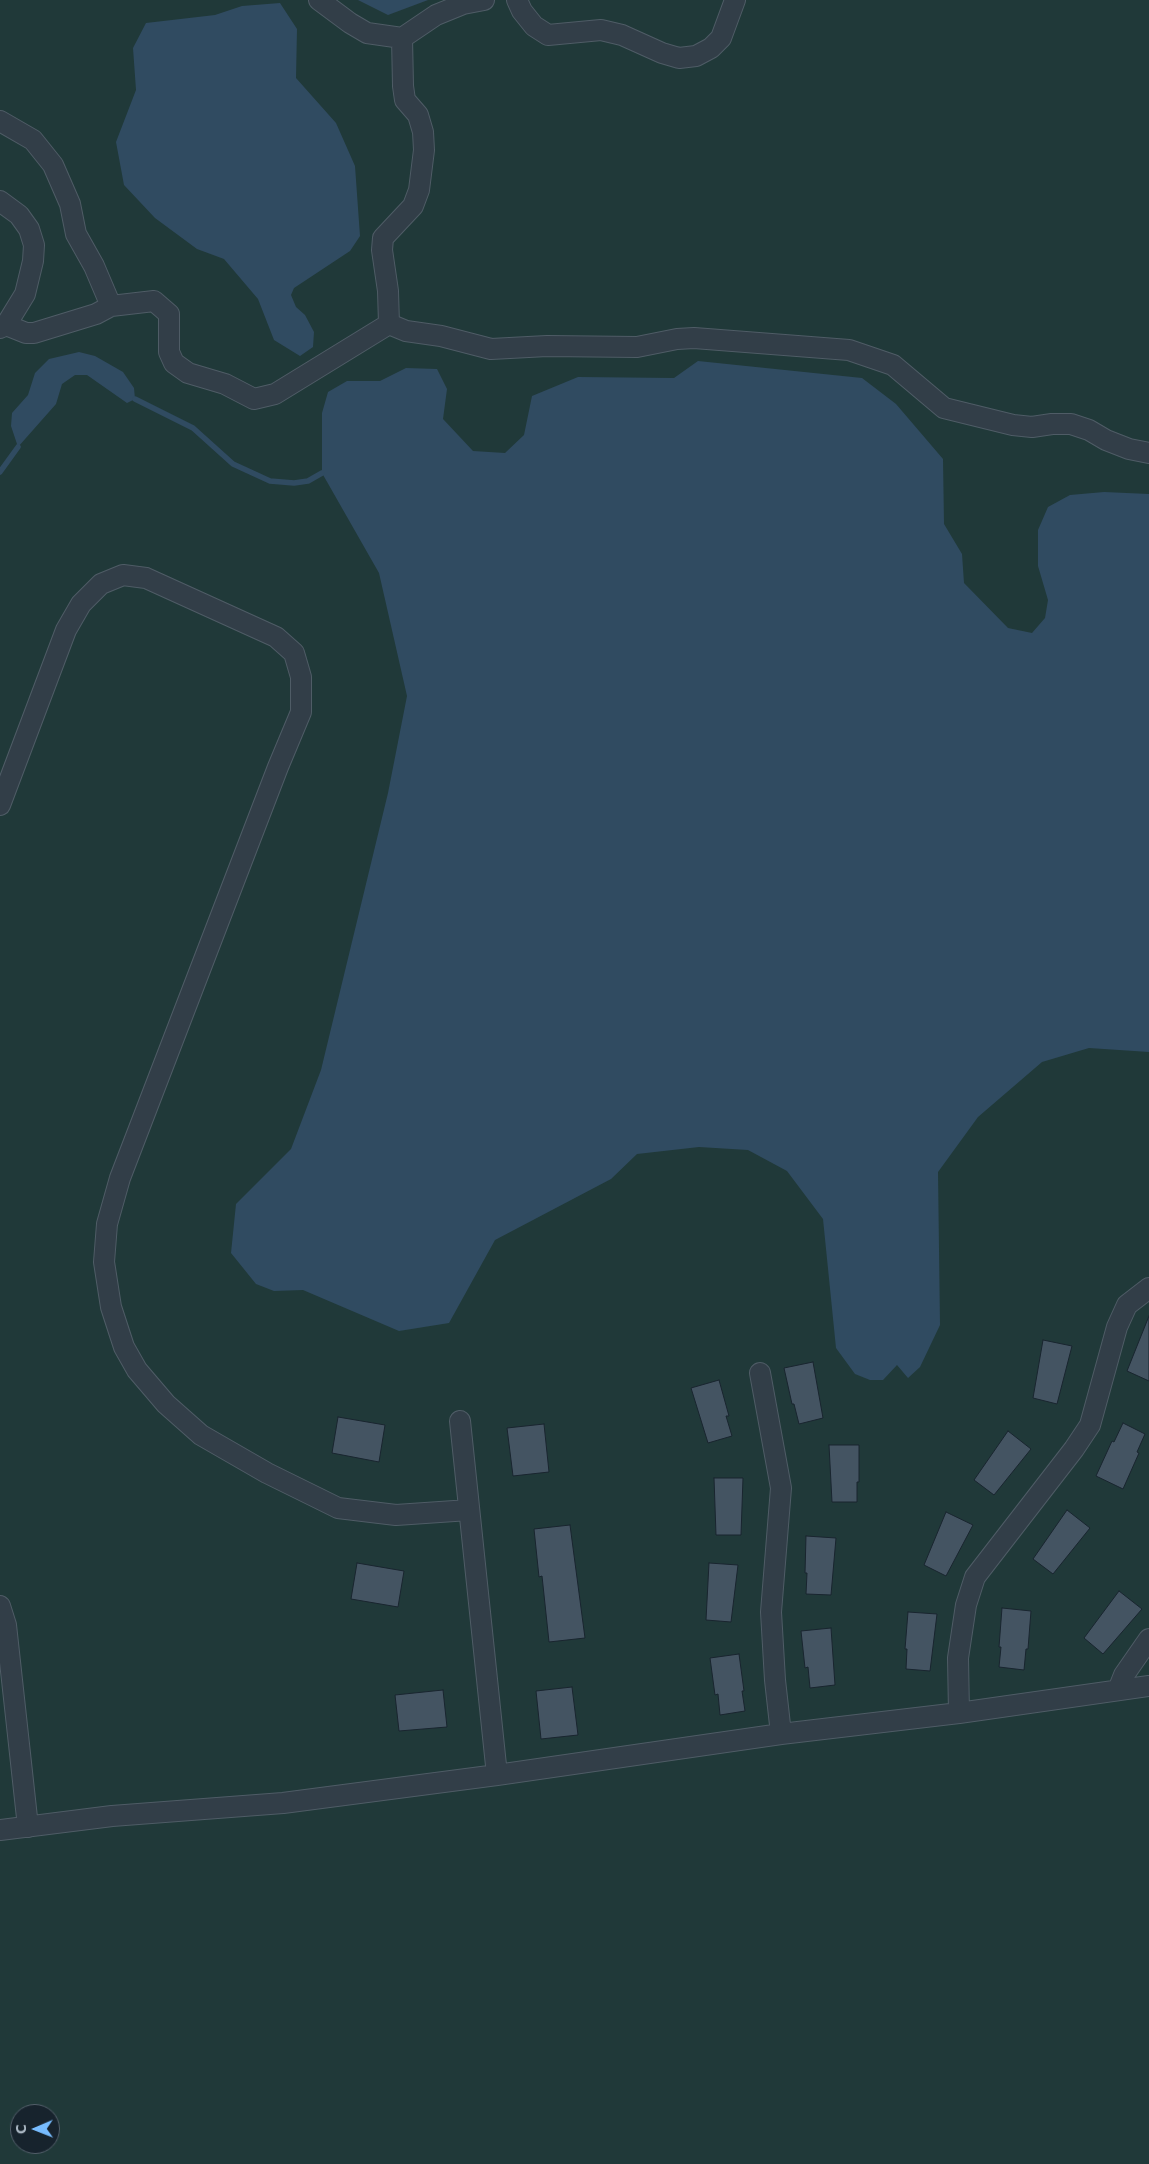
<!DOCTYPE html>
<meta charset="utf-8">
<style>
body{margin:0}
#map{position:relative;width:1149px;height:2164px;overflow:hidden;background:#1e2c38;font-family:Commissioner,sans-serif}
canvas{display:block}
.north{position:absolute;left:10px;top:2104px;width:50px;height:50px;box-sizing:border-box;background:#17232d;border:1px solid #535f6a;border-radius:50%;rotate:269deg;font-size:14px;font-weight:700;line-height:20px;text-align:center;color:#acb9c5}
.north::after{content:'';display:block;margin:auto;width:18px;height:22px;background:#77bcff;clip-path:polygon(50% 0,100% 100%,50% 72%,0 100%)}
</style>
<div id="map">
<canvas width="1149" height="2164"></canvas>
<div class="north">С</div>
</div>
<script>
const c = document.querySelector('canvas').getContext('2d');
c.lineJoin = 'round';
function fill(path, color) { c.fillStyle = color; c.fill(path, 'evenodd'); }
const toPath = rows => new Path2D(rows.map(r => 'M' + r).join(''));
function strokePath(path, color, width, dash) { c.strokeStyle = color; c.lineWidth = width; c.lineCap = dash ? 'butt' : 'round'; c.setLineDash(dash || []); c.stroke(path); }
fill(toPath([
 [0,0,1149,0,1149,2164,0,2164],
 [20,2114,50,2114,50,2144,20,2144]
]), '#203939');
fill(toPath([
 [358,0,428,0,388,15],
 [280,3,297,29,296,78,336,123,355,166,360,236,350,251,294,288,291,295,296,307,305,315,314,332,313,347,300,356,274,340,258,299,224,259,197,249,155,218,124,185,116,142,136,90,133,48,146,23,215,15,242,6],
 [79,352,95,356,123,372,134,388,135,399,127,403,87,375,75,375,62,384,56,404,18,447,11,426,12,413,28,395,35,373,49,359],
 [698,361,862,378,896,404,943,459,944,524,962,554,964,583,1008,628,1032,633,1045,618,1048,600,1038,566,1038,530,1048,507,1070,495,1104,492,1149,494,1149,1052,1089,1048,1042,1062,978,1117,938,1172,940,1325,920,1367,908,1378,897,1365,883,1380,870,1380,855,1374,836,1348,823,1219,787,1171,748,1150,699,1147,637,1154,611,1179,495,1240,449,1323,399,1331,303,1290,274,1291,256,1284,231,1253,236,1204,291,1149,321,1070,388,793,407,696,379,573,322,473,322,413,328,392,347,381,380,381,406,368,437,369,447,389,443,419,473,451,505,453,524,435,532,396,578,377,674,378]
]), '#304b61');
strokePath(toPath([
 [135,399,193,428,233,464,270,481,294,483,308,481,322,473],
 [0,472,18,447]
]), '#304b61', 5.5);
const building = toPath([
 [1149,1316,1149,1381,1127,1371,1149,1316],
 [1043,1340,1072,1346,1057,1404,1033,1398,1043,1340],
 [813,1362,823,1418,799,1424,794,1404,792,1404,784,1368,813,1362],
 [719,1380,729,1416,726,1416,732,1436,708,1443,691,1388,719,1380],
 [338,1417,385,1425,379,1462,332,1453,338,1417],
 [1123,1423,1145,1434,1137,1452,1139,1453,1123,1489,1096,1476,1112,1441,1114,1442,1123,1423],
 [544,1424,549,1472,513,1476,507,1428,544,1424],
 [1008,1431,1031,1449,994,1495,974,1480,1008,1431],
 [829,1445,859,1445,859,1482,857,1482,857,1502,832,1502,829,1445],
 [714,1478,743,1478,741,1535,716,1535,714,1478],
 [1067,1510,1090,1528,1053,1574,1033,1559,1067,1510],
 [946,1512,973,1525,946,1576,924,1565,946,1512],
 [570,1525,585,1638,549,1642,542,1576,539,1577,534,1529,570,1525],
 [806,1536,836,1538,831,1595,806,1594,807,1573,805,1573,806,1536],
 [357,1563,404,1571,398,1607,351,1599,357,1563],
 [709,1563,738,1565,731,1622,706,1620,709,1563],
 [1119,1591,1142,1609,1103,1654,1084,1638,1119,1591],
 [1002,1608,1031,1611,1028,1649,1026,1649,1024,1670,999,1667,1001,1647,999,1647,1002,1608],
 [908,1612,937,1614,930,1671,906,1669,907,1649,905,1649,908,1612],
 [831,1628,835,1685,810,1688,808,1667,805,1668,801,1631,831,1628],
 [739,1654,744,1691,742,1691,745,1711,720,1715,718,1694,715,1695,710,1658,739,1654],
 [572,1687,578,1735,541,1739,536,1691,572,1687],
 [443,1690,447,1727,399,1731,395,1695,443,1690]
]);
fill(building, '#445462');
strokePath(building, '#19252f', 1);
const minor = toPath([
 [319,0,350,23,367,33,402,38,436,15,463,4,484,0],
 [517,0,522,11,534,26,548,35,601,30,622,35,662,53,679,58,696,56,711,48,721,38,735,0],
 [0,121,33,140,53,165,70,204,76,234,94,266,111,306],
 [0,201,19,215,29,229,34,245,33,261,25,294,6,325,0,328],
 [389,324,406,331,441,336,491,349,547,346,637,347,677,339,694,338,849,350,893,365,944,408,1013,425,1032,427,1052,424,1071,424,1089,430,1106,440,1129,449,1149,453],
 [389,324,388,291,382,250,383,238,413,206,419,190,424,150,423,132,418,115,405,100,403,86,402,38],
 [6,325,26,333,34,333,96,314,111,306,154,301,169,314,169,352,174,363,188,373,225,384,254,399,275,394,389,324],
 [0,805,66,630,81,604,101,584,123,575,146,578,276,637,294,653,301,677,301,712,278,767,120,1178,107,1224,104,1262,111,1307,124,1347,137,1370,166,1404,201,1435,267,1473,338,1508,396,1515,469,1510],
 [760,1373,781,1488,771,1612,775,1680,781,1734],
 [460,1421,497,1775],
 [0,1606,6,1625,28,1827],
 [1118,1690,1124,1675,1149,1639],
 [959,1713,958,1658,966,1605,975,1577,1074,1449,1090,1425,1117,1327,1127,1305,1149,1288],
 [0,1830,112,1816,283,1803,497,1775,781,1734,959,1713,1149,1686]
]);
strokePath(minor, '#4f5c66', 22);
strokePath(minor, '#323e48', 20);
</script>
